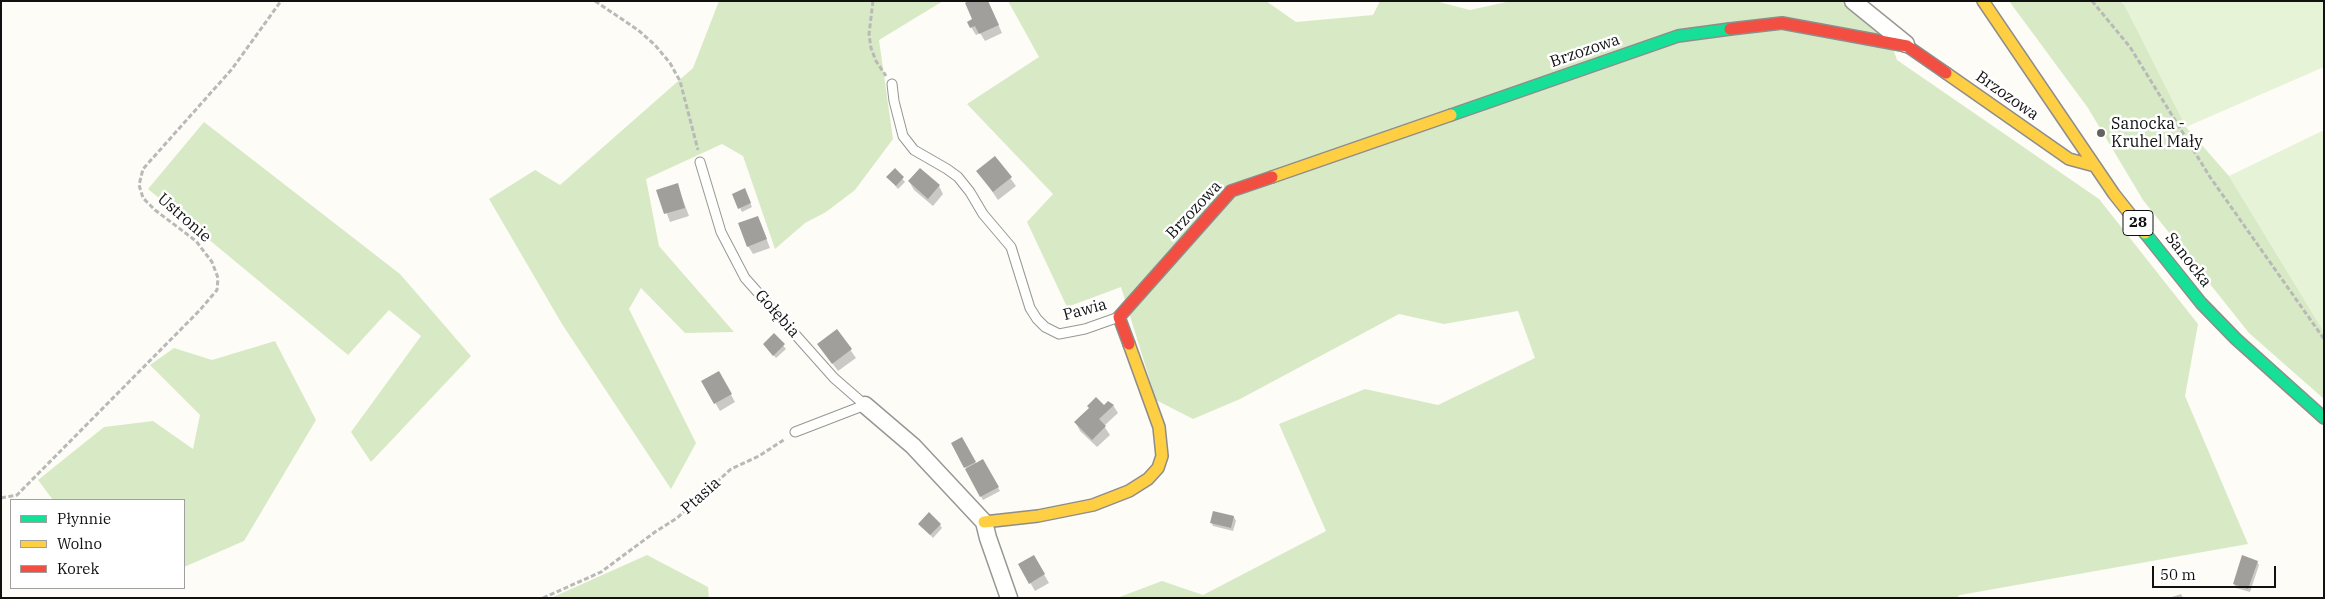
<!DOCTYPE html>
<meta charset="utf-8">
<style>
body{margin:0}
#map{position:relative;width:2325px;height:599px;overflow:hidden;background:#fdfcf7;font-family:"IBM Plex Serif",serif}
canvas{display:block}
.frame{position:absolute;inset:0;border:2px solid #111;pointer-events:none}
.legend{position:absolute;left:10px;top:499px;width:175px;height:90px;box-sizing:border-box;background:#fff;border:1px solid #a0a0a0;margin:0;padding:6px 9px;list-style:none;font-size:15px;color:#111}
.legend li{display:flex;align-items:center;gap:10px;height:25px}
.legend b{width:25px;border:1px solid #a0a0a0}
.scale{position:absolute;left:2152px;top:566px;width:124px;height:22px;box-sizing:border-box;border:2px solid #111;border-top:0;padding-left:6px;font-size:15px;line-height:18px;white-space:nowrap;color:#111;-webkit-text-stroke:4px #fff;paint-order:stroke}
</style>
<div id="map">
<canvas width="2325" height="599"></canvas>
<div class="frame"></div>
<ul class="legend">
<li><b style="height:6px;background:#16e098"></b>Płynnie</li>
<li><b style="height:6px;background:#ffcf43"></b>Wolno</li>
<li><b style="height:6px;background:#f24e42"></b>Korek</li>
</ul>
<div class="scale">50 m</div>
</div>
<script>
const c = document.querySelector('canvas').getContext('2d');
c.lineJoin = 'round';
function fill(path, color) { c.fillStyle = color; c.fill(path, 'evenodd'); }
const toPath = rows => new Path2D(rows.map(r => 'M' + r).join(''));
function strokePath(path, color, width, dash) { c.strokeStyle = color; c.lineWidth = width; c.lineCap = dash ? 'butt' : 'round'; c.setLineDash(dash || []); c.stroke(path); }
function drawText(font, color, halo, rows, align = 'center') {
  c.font = font + ' "IBM Plex Serif",serif'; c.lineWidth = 5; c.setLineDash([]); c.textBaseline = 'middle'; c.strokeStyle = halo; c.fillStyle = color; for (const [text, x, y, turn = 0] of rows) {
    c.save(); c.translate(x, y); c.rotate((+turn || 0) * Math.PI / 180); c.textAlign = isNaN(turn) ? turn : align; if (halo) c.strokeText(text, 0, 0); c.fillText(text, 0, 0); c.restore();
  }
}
fill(toPath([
 [2120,1,2324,1,2324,67,2186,127,2124,4],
 [2324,130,2324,332,2229,176]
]), '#e7f3d7');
fill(toPath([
 [719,1,943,1,879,40,893,139,855,190,826,212,805,223,775,249,743,156,722,144,646,179,659,246,734,332,685,333,641,288,629,309,696,443,671,489,562,324,489,199,535,170,560,185,693,68],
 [1008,1,1266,1,1296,22,1373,15,1380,1,1435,1,1470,10,1511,1,1846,1,1889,37,1897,60,2099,199,2198,324,2185,396,2248,544,1960,595,1956,598,1117,598,1162,581,1203,595,1326,531,1279,424,1365,389,1438,405,1535,358,1518,311,1444,324,1399,314,1240,399,1193,419,1156,400,1121,287,1067,307,1027,222,1053,194,967,104,1039,57],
 [2009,1,2120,1,2124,4,2186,127,2229,176,2324,332,2324,399,2249,333,2143,200,2088,108],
 [204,122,400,274,471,356,371,462,351,432,421,336,389,310,348,355,148,189],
 [275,341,316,420,244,541,184,567,184,500,53,500,38,480,104,427,153,421,193,449,200,415,150,365,174,348,212,360],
 [647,555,708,587,709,598,551,598]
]), '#d8eac5');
fill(toPath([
 [988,1,1002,33,985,41,980,33,976,35,971,27],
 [995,157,1016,186,998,200,978,171],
 [895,170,905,182,898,189,888,177],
 [909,181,939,186,943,194,933,206,914,190],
 [677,184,689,216,670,222,658,190],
 [746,193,752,207,742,212,740,208],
 [758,217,770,248,753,254,748,246],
 [837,331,856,358,838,371,824,352],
 [774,335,786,349,776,358,764,345],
 [719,373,735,402,720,411,703,382],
 [1113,405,1118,413,1104,426,1110,435,1097,447,1080,431,1076,423,1104,407],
 [962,439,976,464,983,461,1000,491,983,500,953,444],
 [1234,517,1236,521,1233,531,1213,526,1211,522],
 [920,524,940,525,942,528,933,538],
 [1034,557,1049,583,1035,591,1020,565],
 [2257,562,2259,565,2250,592,2236,588,2234,584],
 [2181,594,2183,598,2169,598]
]), '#0003');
fill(toPath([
 [968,1,988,1,999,25,979,34,975,26,970,28,967,22,972,19,965,3],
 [995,156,1012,177,993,192,976,171],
 [895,168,904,177,896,186,886,177],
 [920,168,940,185,928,199,908,181],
 [678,183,685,208,664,214,656,190],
 [745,188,751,203,738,209,732,194],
 [758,216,767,239,747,247,738,223],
 [837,329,852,349,832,364,817,344],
 [774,333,785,344,773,356,763,344],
 [719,371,732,394,714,404,701,381],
 [1096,397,1104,405,1108,401,1114,405,1099,419,1106,426,1092,440,1074,422,1089,408,1087,406],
 [962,437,976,462,964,468,951,443],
 [983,459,999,487,980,497,965,469],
 [1213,511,1234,516,1231,528,1210,523],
 [929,512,941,524,930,535,918,524],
 [1034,555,1045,574,1029,584,1018,564],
 [2242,555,2258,561,2248,589,2233,584]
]), '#a19f9c');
const lane = toPath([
 [892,84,894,101,903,136,914,150,947,169,958,177,970,192,983,214,1011,247,1030,308,1037,319,1045,327,1059,334,1085,329,1119,317],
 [700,162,721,232,745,278,834,378,865,405,795,432]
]);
const street = toPath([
 [1853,1,1906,44],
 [865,405,913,446,984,522,988,538,1009,598]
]);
const fast = toPath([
 [1451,115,1678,36,1730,29],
 [2145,233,2201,303,2236,339,2324,418]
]);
const slow = toPath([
 [1983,1,2114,194,2145,233],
 [1946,73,2069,159,2095,166],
 [1272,177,1451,115],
 [984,522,1038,516,1093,505,1129,491,1148,479,1158,468,1162,456,1159,427,1129,344]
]);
const jam = toPath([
 [1730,29,1782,23,1907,46,1946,73],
 [1129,344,1119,317,1231,191,1272,177]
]);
strokePath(lane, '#979795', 11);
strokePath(street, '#979795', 19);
strokePath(fast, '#8e8d8b', 14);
strokePath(slow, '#8e8d8b', 14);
strokePath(jam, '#8e8d8b', 14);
strokePath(toPath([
 [595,1,638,30,655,45,670,63,680,81,698,150],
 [873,1,869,34,871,48,876,61,886,76],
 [2092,1,2130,47,2210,177,2324,339],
 [1,498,17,495,199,311,217,290,218,278,212,262,196,241,155,210,143,198,139,185,143,169,232,69,281,1],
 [543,598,601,572,655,532,677,518,731,469,759,456,785,439]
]), '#b9b9b8', 3, [5, 2.5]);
strokePath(lane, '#fffffe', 9);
strokePath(street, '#fffffe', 16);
strokePath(fast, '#16e098', 11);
strokePath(slow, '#ffcf43', 11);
strokePath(jam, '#f24e42', 11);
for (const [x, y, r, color] of [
 [2101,133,5,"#646362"]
]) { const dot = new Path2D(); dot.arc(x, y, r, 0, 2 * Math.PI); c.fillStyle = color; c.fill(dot); strokePath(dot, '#fff', 2); }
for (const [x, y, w] of [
 [2138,223,30]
]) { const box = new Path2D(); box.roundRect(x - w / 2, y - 12.5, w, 25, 4); c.fillStyle = '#fff'; c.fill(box); strokePath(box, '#111', 1); }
drawText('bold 15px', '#111', null, [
 ["28",2138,223]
]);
drawText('16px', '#111', '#fff', [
 ["Brzozowa",1585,51,-19],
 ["Brzozowa",2007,96,35],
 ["Brzozowa",1194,210,-47],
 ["Ustronie",184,218,41],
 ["Sanocka",2188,260,52],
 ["Pawia",1085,310,-15],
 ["Gołębia",777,314,48],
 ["Ptasia",701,496,-42]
]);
drawText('16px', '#111', '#fff', [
 ["Sanocka -",2111,124],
 ["Kruhel Mały",2111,142]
], 'left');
</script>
